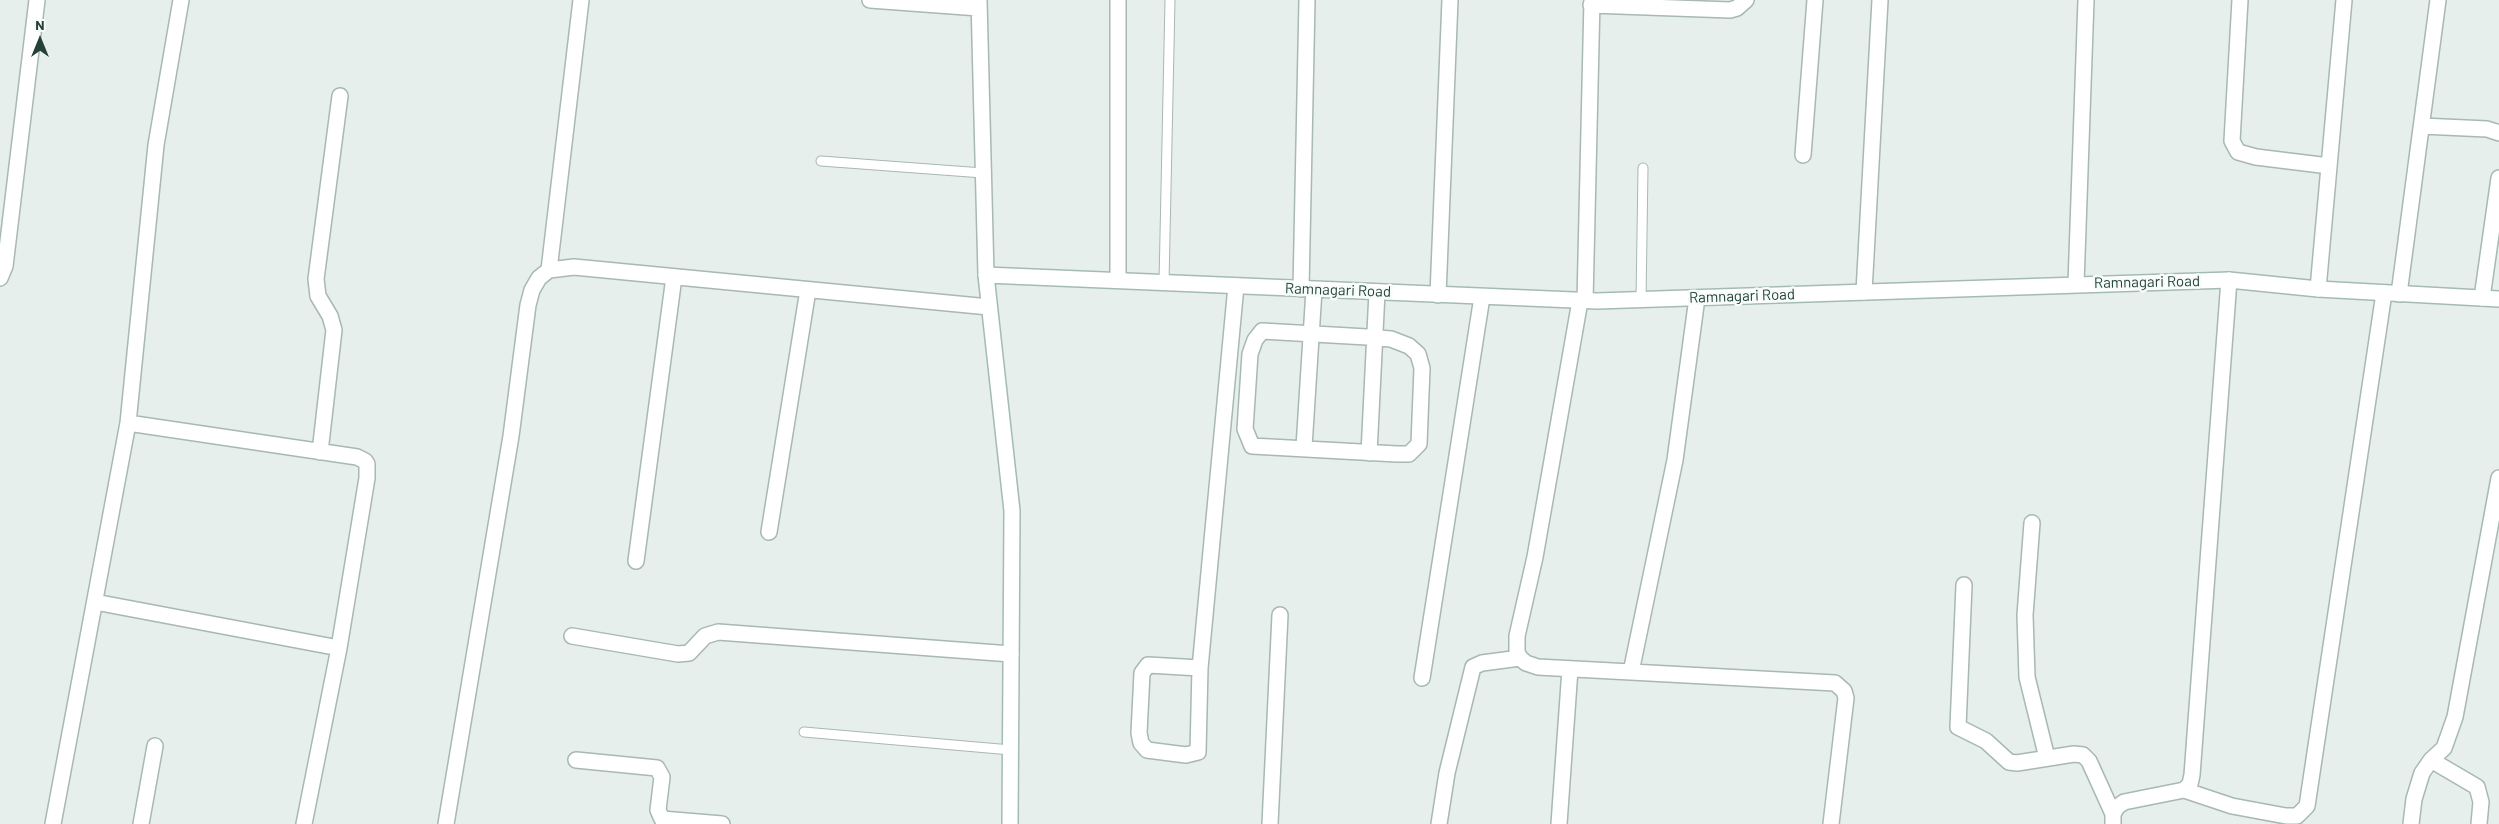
<!DOCTYPE html>
<style>
body{margin:0}
#map{position:relative;width:2499px;height:824px;overflow:hidden;background:#e6efeb;font-family:Barlow,sans-serif}
canvas{display:block}
.north{position:absolute;left:15px;top:15px;width:50px;height:50px;-webkit-text-stroke:4px #f7fbf9;paint-order:stroke;rotate:0deg;font-size:14px;font-weight:700;line-height:20px;text-align:center;color:#24423a}
.north::after{content:'';display:block;margin:auto;width:18px;height:22px;background:#24423a;clip-path:polygon(50% 0,100% 100%,50% 72%,0 100%)}
</style>
<div id="map">
<canvas width="2499" height="824"></canvas>
<div class="north">N</div>
</div>
<script>
const c = document.querySelector('canvas').getContext('2d');
c.lineJoin = 'round';
const toPath = rows => new Path2D(rows.map(r => 'M' + r).join(''));
function strokePath(path, color, width, dash) { c.strokeStyle = color; c.lineWidth = width; c.lineCap = dash ? 'butt' : 'round'; c.setLineDash(dash || []); c.stroke(path); }
function drawText(font, color, halo, rows, align = 'center') {
  c.font = font + ' Barlow,sans-serif'; c.lineWidth = 5; c.setLineDash([]); c.textBaseline = 'middle'; c.strokeStyle = halo; c.fillStyle = color; for (const [text, x, y, turn = 0] of rows) {
    c.save(); c.translate(x, y); c.rotate((+turn || 0) * Math.PI / 180); c.textAlign = isNaN(turn) ? turn : align; if (halo) c.strokeText(text, 0, 0); c.fillText(text, 0, 0); c.restore();
  }
}
const lane = toPath([
 [821,161,983,173],
 [1164,283,1170,0],
 [1641,300,1643,168],
 [804,732,1011,750]
]);
const street = toPath([
 [870,0,979,8],
 [979,0,986,275],
 [1118,0,1118,280],
 [2240,0,2232,141,2238,152,2256,157,2329,166],
 [1591,5,1730,10,1737,8,1746,0],
 [2422,126,2487,129,2499,133],
 [1803,155,1815,0],
 [549,270,581,0],
 [0,278,5,266,37,0],
 [2076,284,2086,0],
 [1301,289,1307,0],
 [2318,289,2344,0],
 [1864,292,1880,0],
 [2399,294,2438,0],
 [1438,295,1450,0],
 [2482,298,2499,178],
 [1580,301,1535,557,1517,636,1517,652,1520,658,1526,663,1538,667,1835,683,1844,691,1846,698,1831,824],
 [1585,301,1592,0],
 [1262,331,1367,337,1391,339,1409,346,1418,354,1422,368,1419,444,1409,454,1397,454,1252,446,1245,429,1250,354,1255,340,1262,331],
 [128,423,357,457,365,461,367,464,367,478,339,648,304,824],
 [1304,447,1314,290],
 [320,452,334,330,330,316,318,296,316,279,340,96],
 [1369,453,1377,292],
 [2032,523,2025,615,2027,677,2047,758],
 [769,532,808,290],
 [636,561,674,277],
 [1964,585,1958,727,1986,741,2009,762,2017,763,2074,754,2083,755,2089,761,2113,814],
 [95,602,339,648],
 [572,636,678,654,689,653,705,636,718,632,1011,654],
 [1200,668,1148,665,1142,673,1139,733,1141,743,1147,750,1186,755,1198,752,1200,668,1236,286],
 [1631,672,1675,460,1697,298],
 [1422,678,1482,297],
 [576,760,657,768,662,777,658,810,662,819,722,824],
 [2431,760,2477,787,2481,802,2479,824],
 [2184,790,2232,806,2286,816,2297,816,2307,806,2384,293],
 [53,824,128,423,156,145,181,0],
 [141,824,155,746],
 [446,824,511,436,528,305,532,290,539,278,549,270,574,267,989,307],
 [1270,824,1280,615],
 [1439,824,1447,773,1473,667,1482,663,1520,658],
 [1559,824,1570,669],
 [2113,824,2113,814,2117,807,2124,802,2184,790,2190,784,2192,775,2229,280],
 [2411,824,2414,799,2422,773,2431,760,2444,748,2455,717,2499,478]
]);
const secondary = toPath([
 [1010,824,1012,511,986,275,1597,301,2229,280,2318,289,2499,299]
]);
strokePath(lane, '#a8b8b2', 11);
strokePath(street, '#a8b8b2', 18);
strokePath(secondary, '#a4bbb3', 18);
strokePath(lane, '#fff', 9);
strokePath(street, '#fff', 15);
strokePath(secondary, '#fff', 15);
drawText('15px', '#24423a', '#f7fbf9', [
 ["Ramnagari Road",2147,282,-1],
 ["Ramnagari Road",1338,290,2],
 ["Ramnagari Road",1742,296,-2]
]);
</script>
